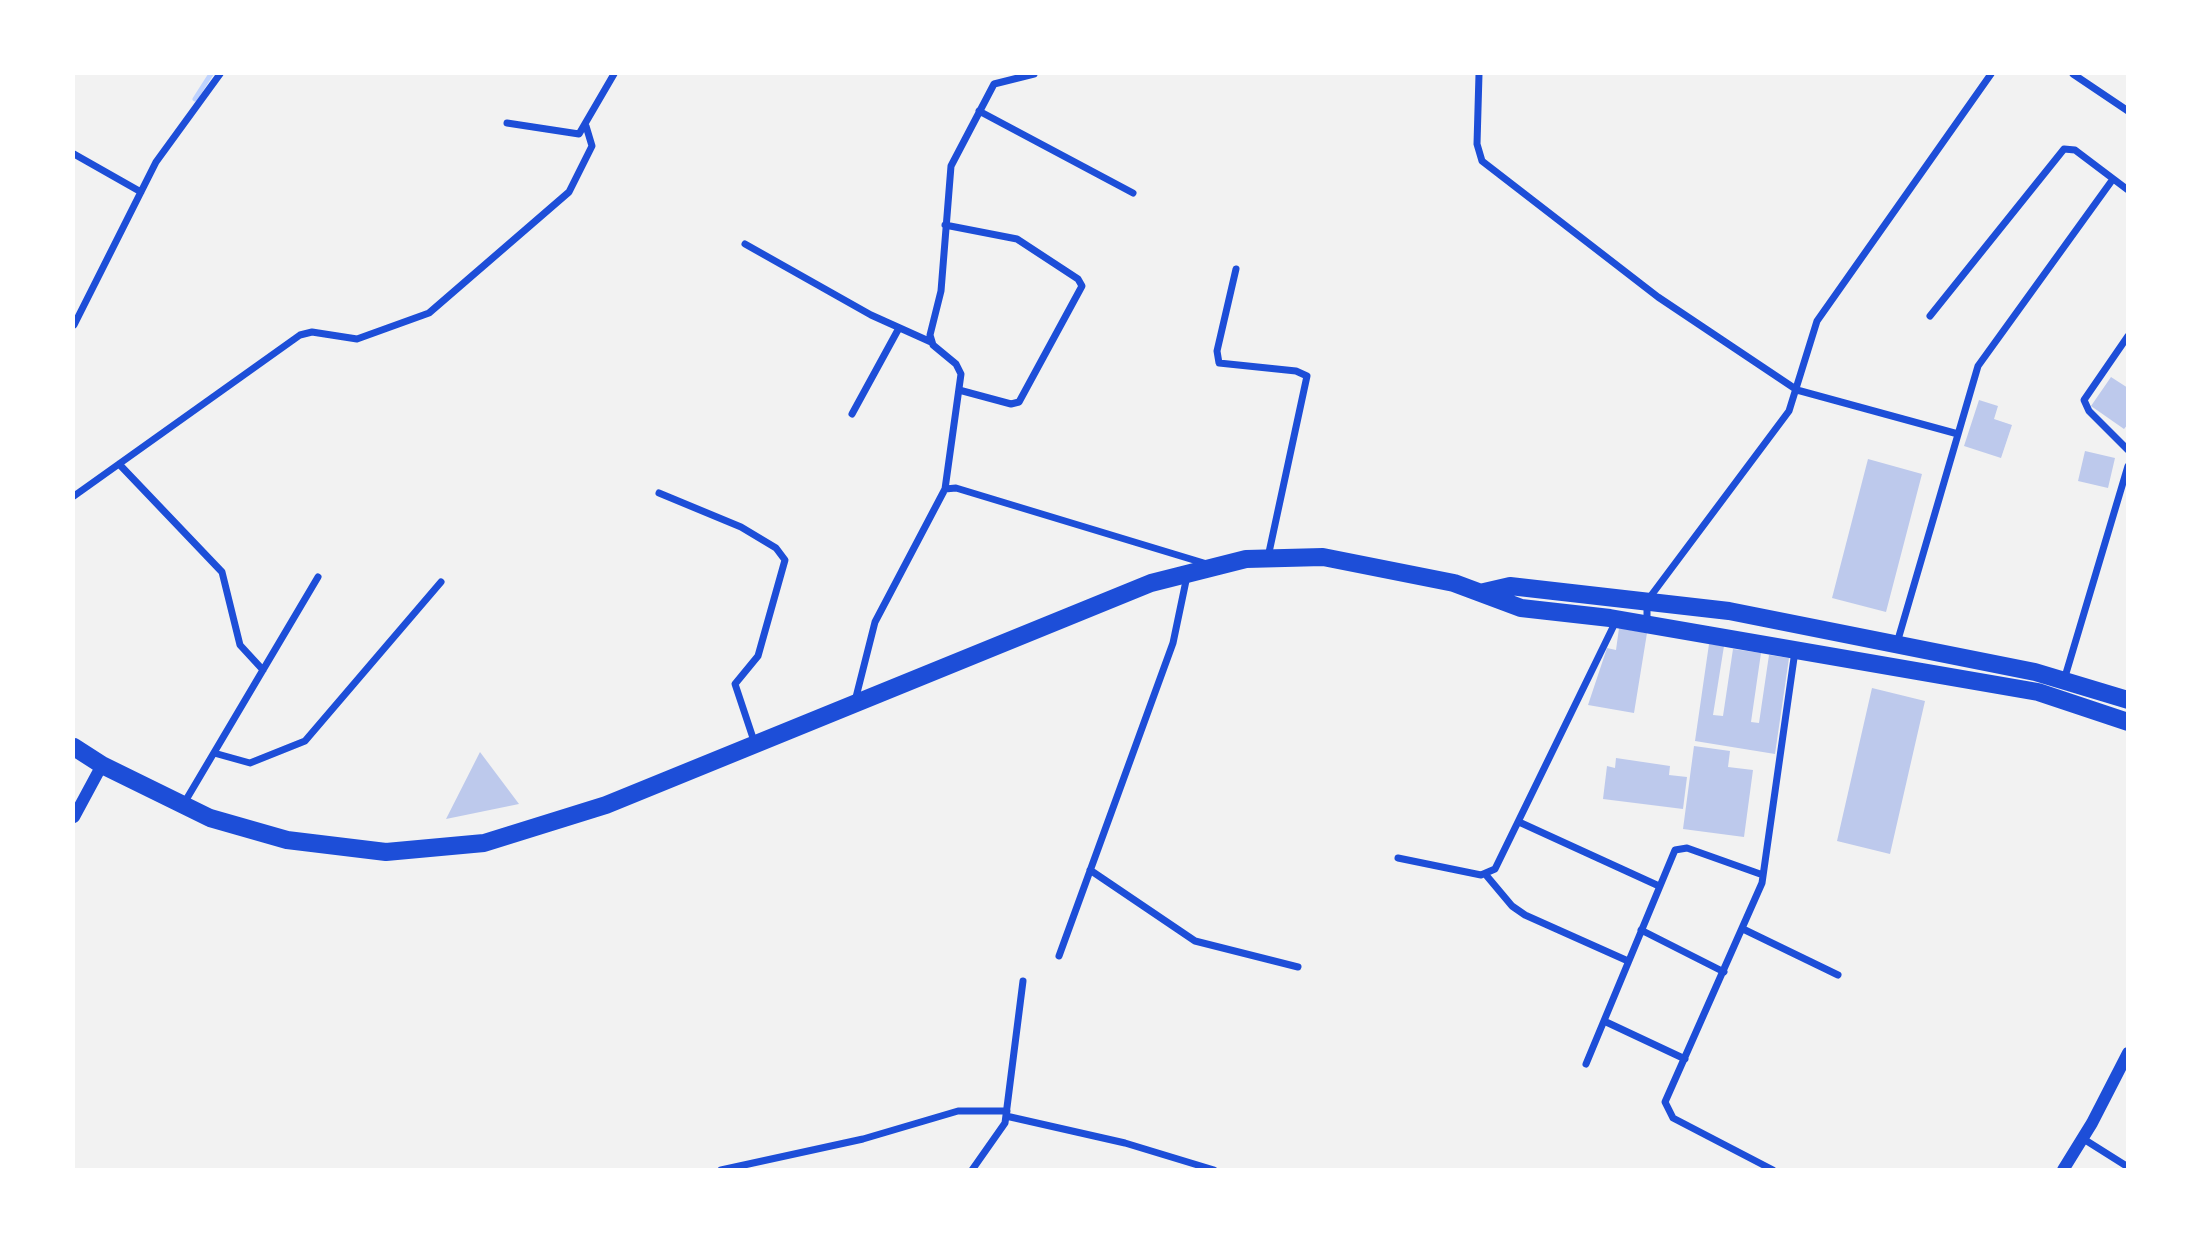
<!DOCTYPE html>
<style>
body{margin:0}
#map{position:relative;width:2201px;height:1243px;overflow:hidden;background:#f2f2f2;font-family:"Titillium Web",sans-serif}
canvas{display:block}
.frame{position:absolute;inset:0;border:75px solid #fff;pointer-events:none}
</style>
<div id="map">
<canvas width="2201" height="1243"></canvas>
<div class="frame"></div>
</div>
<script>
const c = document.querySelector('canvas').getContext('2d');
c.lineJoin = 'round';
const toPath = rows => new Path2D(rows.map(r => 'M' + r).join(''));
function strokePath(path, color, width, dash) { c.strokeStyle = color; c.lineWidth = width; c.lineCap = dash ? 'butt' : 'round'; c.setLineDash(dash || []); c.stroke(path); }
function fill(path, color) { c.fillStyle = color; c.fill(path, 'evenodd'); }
strokePath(toPath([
 [195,99,211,74]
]), '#bfd3fe', 5);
fill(toPath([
 [2111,377,2128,388,2128,424,2124,429,2091,406],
 [1979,400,1998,406,1994,419,2012,425,2001,458,1964,446],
 [2085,451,2115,458,2108,488,2078,481],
 [1868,459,1922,474,1886,612,1832,598],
 [1619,628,1647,633,1634,713,1588,705,1607,648,1616,650],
 [1709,644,1724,646,1713,715,1723,716,1733,649,1761,653,1751,722,1759,723,1769,655,1789,658,1775,754,1695,741],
 [1872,688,1925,701,1890,854,1837,841],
 [1694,746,1730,751,1728,767,1753,770,1744,837,1683,829],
 [480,752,519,804,446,819],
 [1616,758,1670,766,1669,775,1687,777,1683,809,1603,799,1607,766,1615,768]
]), '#bdc9ec');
strokePath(toPath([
 [1479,74,1477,144,1482,161,1658,297,1797,390,1958,434],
 [2073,74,2128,111],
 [979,111,1133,193],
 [507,123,579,134,614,74],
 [74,154,141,192],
 [945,225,1017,239,1078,279,1082,286,1019,402,1011,404,959,390],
 [745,244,871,315,931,342],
 [1236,269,1217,351,1219,363,1296,371,1307,376,1268,557],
 [1930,316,2064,149,2075,150,2128,190],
 [74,325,156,162,220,74],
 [2128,336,2084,400,2089,411,2128,450],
 [852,414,899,328],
 [119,464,222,572,240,645,263,670],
 [945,489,961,374,956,364,933,345,930,335,941,291,951,166,994,84,1034,74],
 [659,493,741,527,776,548,785,560,758,656,735,684,755,744],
 [74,496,300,335,312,332,357,339,429,313,569,192,592,146,586,126],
 [1647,624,1647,601,1789,411,1817,321,1991,74],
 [1897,643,1978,366,2113,179],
 [2064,680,2128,466],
 [855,701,875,622,945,489,956,488,1207,564],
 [214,753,250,763,305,741,441,582],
 [183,805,318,577],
 [1519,822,1659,886],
 [1398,858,1481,875,1495,869,1616,621],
 [1090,870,1195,941,1298,967],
 [1486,875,1512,906,1525,915,1628,961],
 [1743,929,1838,975],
 [1641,930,1724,972],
 [1059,956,1173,643,1187,576],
 [1604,1021,1685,1059],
 [1586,1064,1675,850,1687,848,1763,875],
 [1006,1116,1125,1143,1214,1170],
 [2082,1138,2128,1167],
 [721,1170,863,1139,958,1111,1007,1111],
 [972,1170,1005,1123,1023,981],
 [1773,1170,1673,1118,1665,1102,1762,883,1795,651]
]), '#1d4ed8', 7);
strokePath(toPath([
 [74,817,102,765],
 [2063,1170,2092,1123,2128,1053]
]), '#1d4ed8', 12);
strokePath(toPath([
 [1484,592,1510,586,1729,611,2035,672,2128,700],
 [74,747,102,765,210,818,287,840,386,852,484,843,606,805,1151,583,1246,559,1323,557,1454,583,1521,608,1610,618,2038,692,2128,722]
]), '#1d4ed8', 18);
</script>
